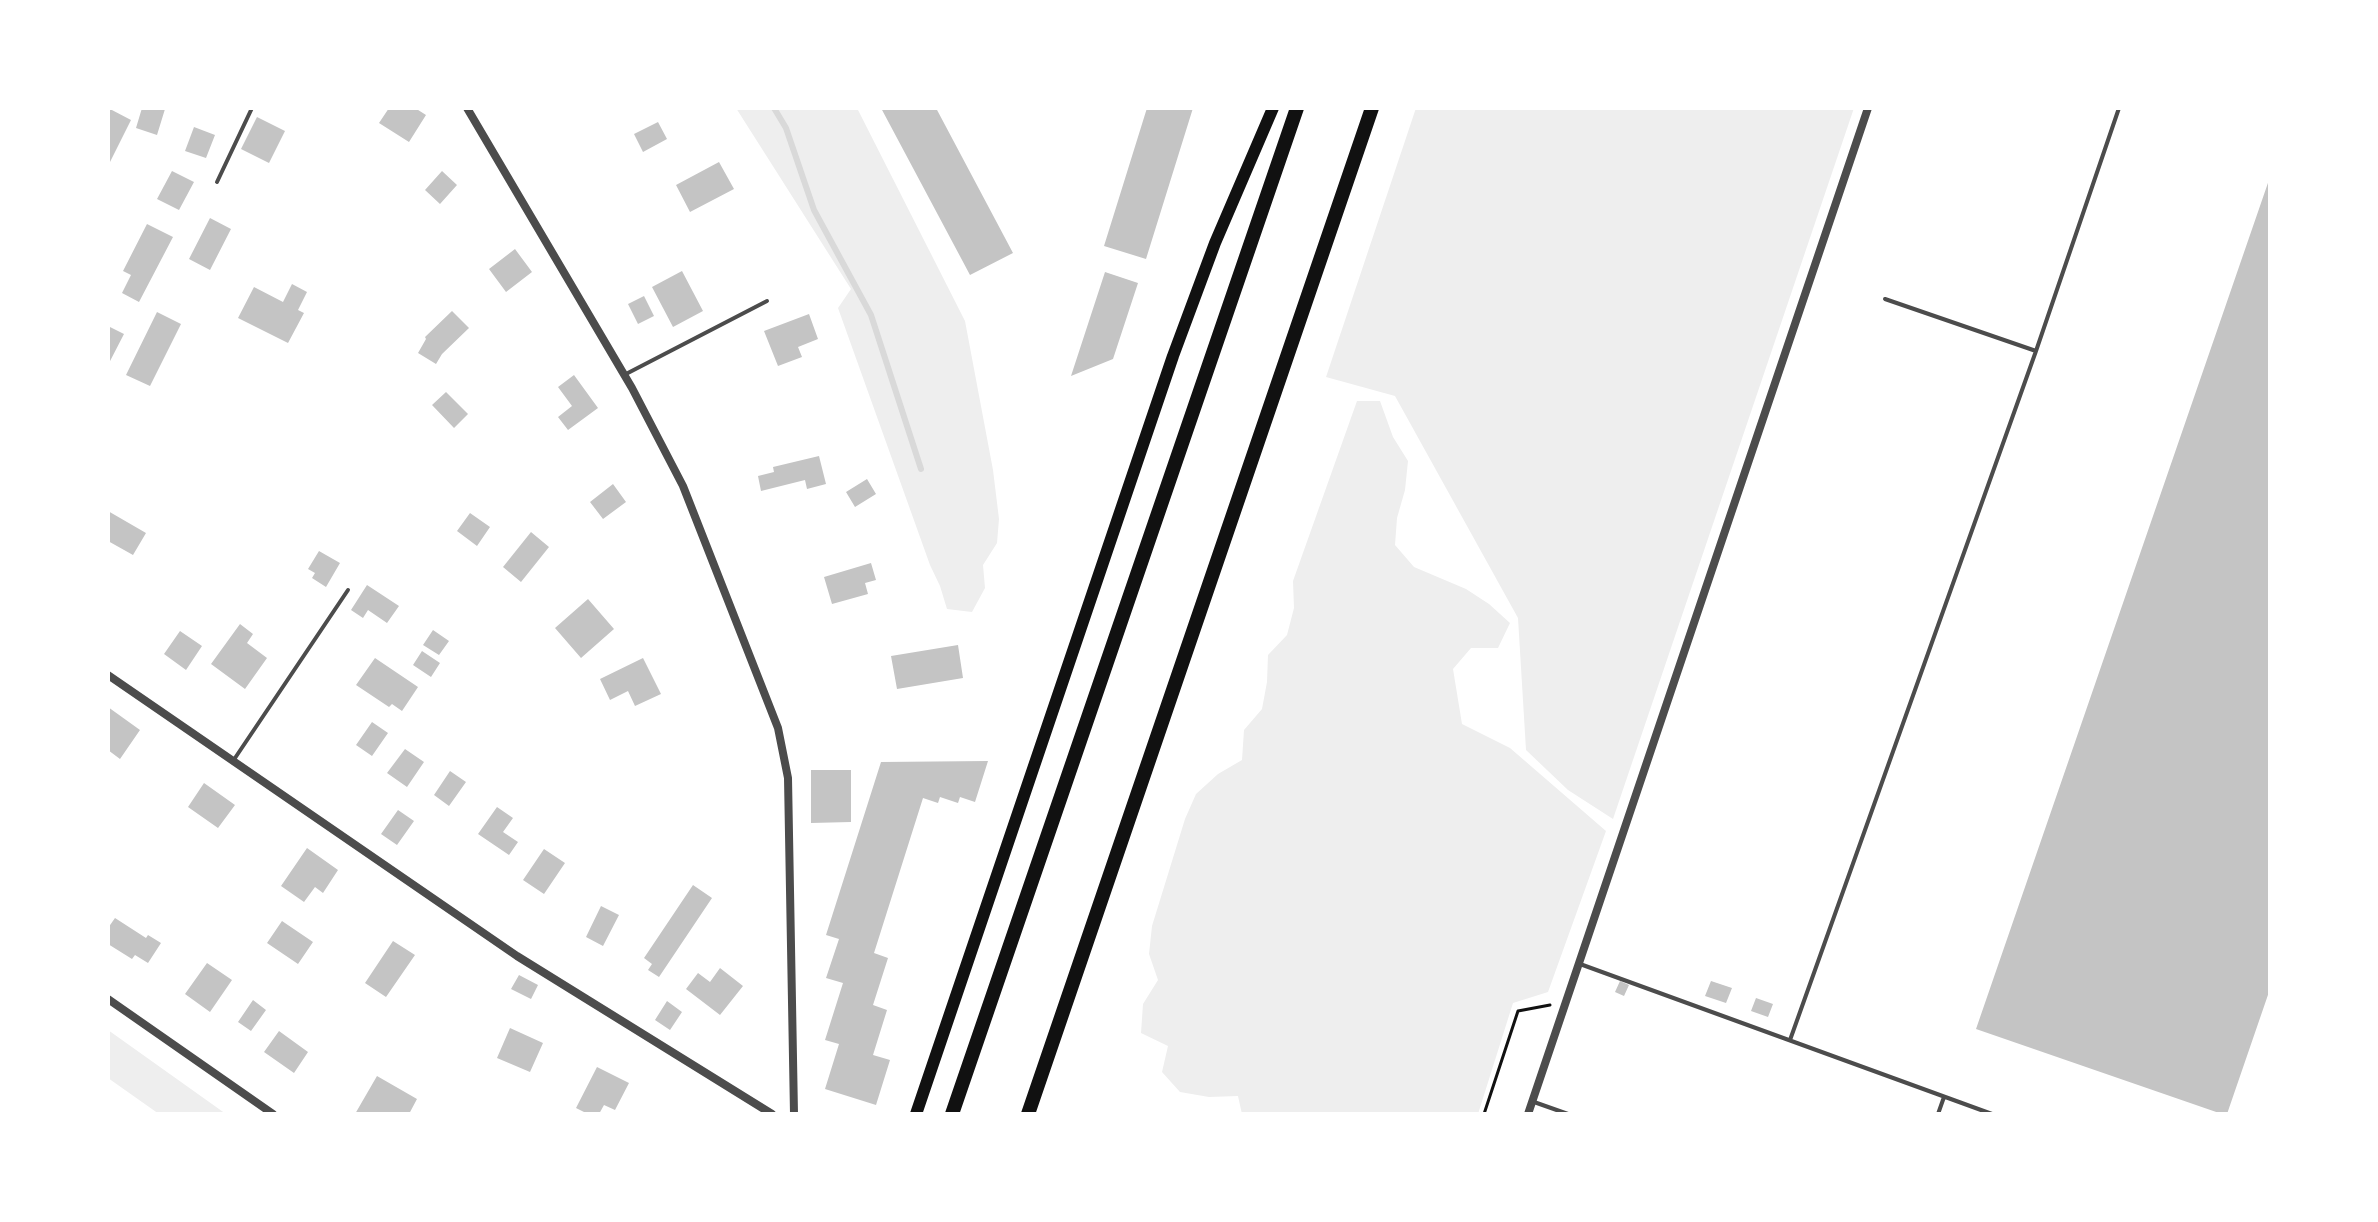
<!DOCTYPE html>
<style>
body{margin:0}
#map{position:relative;width:2378px;height:1222px;overflow:hidden;background:#fff;font-family:"Work Sans",sans-serif}
canvas{display:block}
.frame{position:absolute;inset:0;border:110px solid #fff;pointer-events:none}
</style>
<div id="map">
<canvas width="2378" height="1222"></canvas>
<div class="frame"></div>
</div>
<script>
const c = document.querySelector('canvas').getContext('2d');
c.lineJoin = 'round';
function fill(path, color) { c.fillStyle = color; c.fill(path, 'evenodd'); }
const toPath = rows => new Path2D(rows.map(r => 'M' + r).join(''));
function strokePath(path, color, width, dash) { c.strokeStyle = color; c.lineWidth = width; c.lineCap = dash ? 'butt' : 'round'; c.setLineDash(dash || []); c.stroke(path); }
fill(toPath([
 [736,108,857,108,965,321,993,470,999,519,997,543,983,565,985,588,972,612,947,609,940,586,930,565,838,308,851,289],
 [1416,108,1854,108,1613,819,1568,790,1526,750,1518,618,1395,396,1326,377],
 [1357,401,1380,401,1393,437,1408,461,1405,490,1397,518,1395,545,1414,567,1466,589,1489,604,1510,623,1498,648,1471,648,1453,669,1462,724,1510,748,1606,831,1548,992,1513,1003,1478,1114,1242,1114,1238,1096,1209,1097,1180,1092,1162,1072,1168,1046,1141,1033,1143,1004,1158,980,1149,954,1152,926,1185,819,1196,794,1218,774,1242,760,1244,730,1262,709,1267,682,1268,655,1287,635,1294,608,1293,581],
 [108,1030,226,1114,159,1114,108,1078]
]), '#eee');
strokePath(toPath([
 [774,108,786,128,814,210,871,315,921,469]
]), '#d9d9d9', 6);
fill(toPath([
 [142,108,165,109,157,135,136,128],
 [389,108,415,108,426,115,409,142,379,123],
 [881,108,936,108,1013,253,970,275],
 [1147,108,1193,108,1146,259,1104,246],
 [110,109,131,120,108,166,108,113],
 [257,117,285,131,269,163,241,149],
 [658,122,667,139,643,152,634,134],
 [194,127,215,135,206,158,185,151],
 [719,162,734,189,690,212,676,185],
 [172,171,194,182,179,210,157,199],
 [442,171,457,185,440,204,425,190],
 [2270,177,2270,989,2227,1114,2222,1114,1976,1029],
 [210,218,231,229,210,270,189,259],
 [147,224,173,237,139,302,122,293,131,275,123,271],
 [515,249,532,272,506,292,489,269],
 [682,271,703,311,673,327,652,287],
 [1105,272,1138,283,1113,359,1071,376],
 [292,284,307,292,298,310,304,313,288,343,238,318,254,287,283,302],
 [644,296,654,316,638,324,628,304],
 [452,311,469,328,442,354,436,364,418,353,426,339,425,337],
 [157,312,181,324,150,386,126,375],
 [809,314,818,339,798,347,802,357,778,366,764,331],
 [108,326,124,334,108,365],
 [574,375,598,408,568,430,558,417,572,406,558,387],
 [446,392,468,414,454,428,432,405],
 [819,456,826,484,807,489,805,480,761,491,758,476,774,472,773,467],
 [867,479,876,494,855,507,846,492],
 [613,484,626,502,603,519,590,502],
 [108,511,146,533,133,555,108,541],
 [470,513,490,527,477,546,457,531],
 [531,532,549,547,521,582,503,567],
 [319,551,340,563,326,587,312,578,315,573,308,569],
 [871,563,876,580,865,583,868,594,832,604,824,577],
 [367,585,399,606,387,623,368,610,363,618,351,610],
 [588,599,614,629,581,658,555,628],
 [240,624,253,634,247,643,267,658,245,689,211,664],
 [433,630,449,641,439,655,423,645],
 [180,631,202,646,186,670,164,654],
 [958,645,963,678,897,689,891,656],
 [422,651,440,663,431,677,413,665],
 [375,658,418,687,402,711,392,704,389,707,356,685],
 [643,658,661,694,635,706,628,691,610,700,600,679],
 [108,707,140,730,120,759,108,750],
 [372,722,388,733,372,756,356,745],
 [405,749,424,762,407,787,387,773],
 [988,761,975,802,960,797,958,803,940,797,938,803,923,798,874,953,888,958,873,1005,887,1010,873,1055,890,1060,876,1105,825,1089,839,1044,825,1040,843,983,826,978,839,939,826,935,881,762],
 [811,770,851,770,851,822,811,823],
 [450,771,466,782,449,806,434,795],
 [204,783,235,805,218,828,188,807],
 [497,807,513,818,503,832,518,842,509,855,478,834],
 [398,810,414,821,397,845,381,834],
 [307,848,338,870,323,893,315,887,304,902,281,886],
 [544,849,565,863,544,894,523,880],
 [693,885,712,898,659,977,648,970,652,964,644,958],
 [601,906,619,915,603,946,586,937],
 [115,918,146,938,148,935,161,943,148,963,135,955,132,959,108,944,108,928],
 [282,921,313,942,298,964,267,943],
 [393,941,415,955,386,997,365,983],
 [207,963,232,980,210,1012,185,994],
 [720,968,743,986,720,1015,686,989,698,973,710,982],
 [519,975,538,985,531,999,511,989],
 [1620,981,1629,985,1624,996,1615,992],
 [1711,981,1732,988,1726,1003,1705,996],
 [1756,998,1773,1004,1768,1017,1751,1011],
 [253,1000,266,1010,251,1031,238,1022],
 [667,1001,682,1012,670,1030,655,1020],
 [510,1028,543,1043,530,1072,497,1058],
 [279,1031,308,1052,294,1073,264,1052],
 [597,1067,629,1083,615,1110,604,1105,599,1114,588,1114,576,1108],
 [377,1076,417,1099,409,1114,355,1114]
]), '#c4c4c4');
strokePath(toPath([
 [1484,1114,1518,1011,1550,1005]
]), '#111', 3);
strokePath(toPath([
 [217,182,252,108],
 [1885,299,2036,351],
 [624,375,767,301],
 [233,761,348,590],
 [1580,964,1992,1114],
 [1790,1040,2036,351,2119,108],
 [1534,1102,1568,1114],
 [1938,1114,1944,1097]
]), '#4c4c4c', 4);
strokePath(toPath([
 [467,108,632,388,683,486,778,728,788,778,794,1114],
 [108,675,517,956,772,1114],
 [108,999,273,1114],
 [1528,1114,1868,108]
]), '#4c4c4c', 8);
strokePath(toPath([
 [916,1114,1173,356,1215,243,1273,108]
]), '#111', 12);
strokePath(toPath([
 [952,1114,1297,108],
 [1028,1114,1372,108]
]), '#111', 14);
</script>
